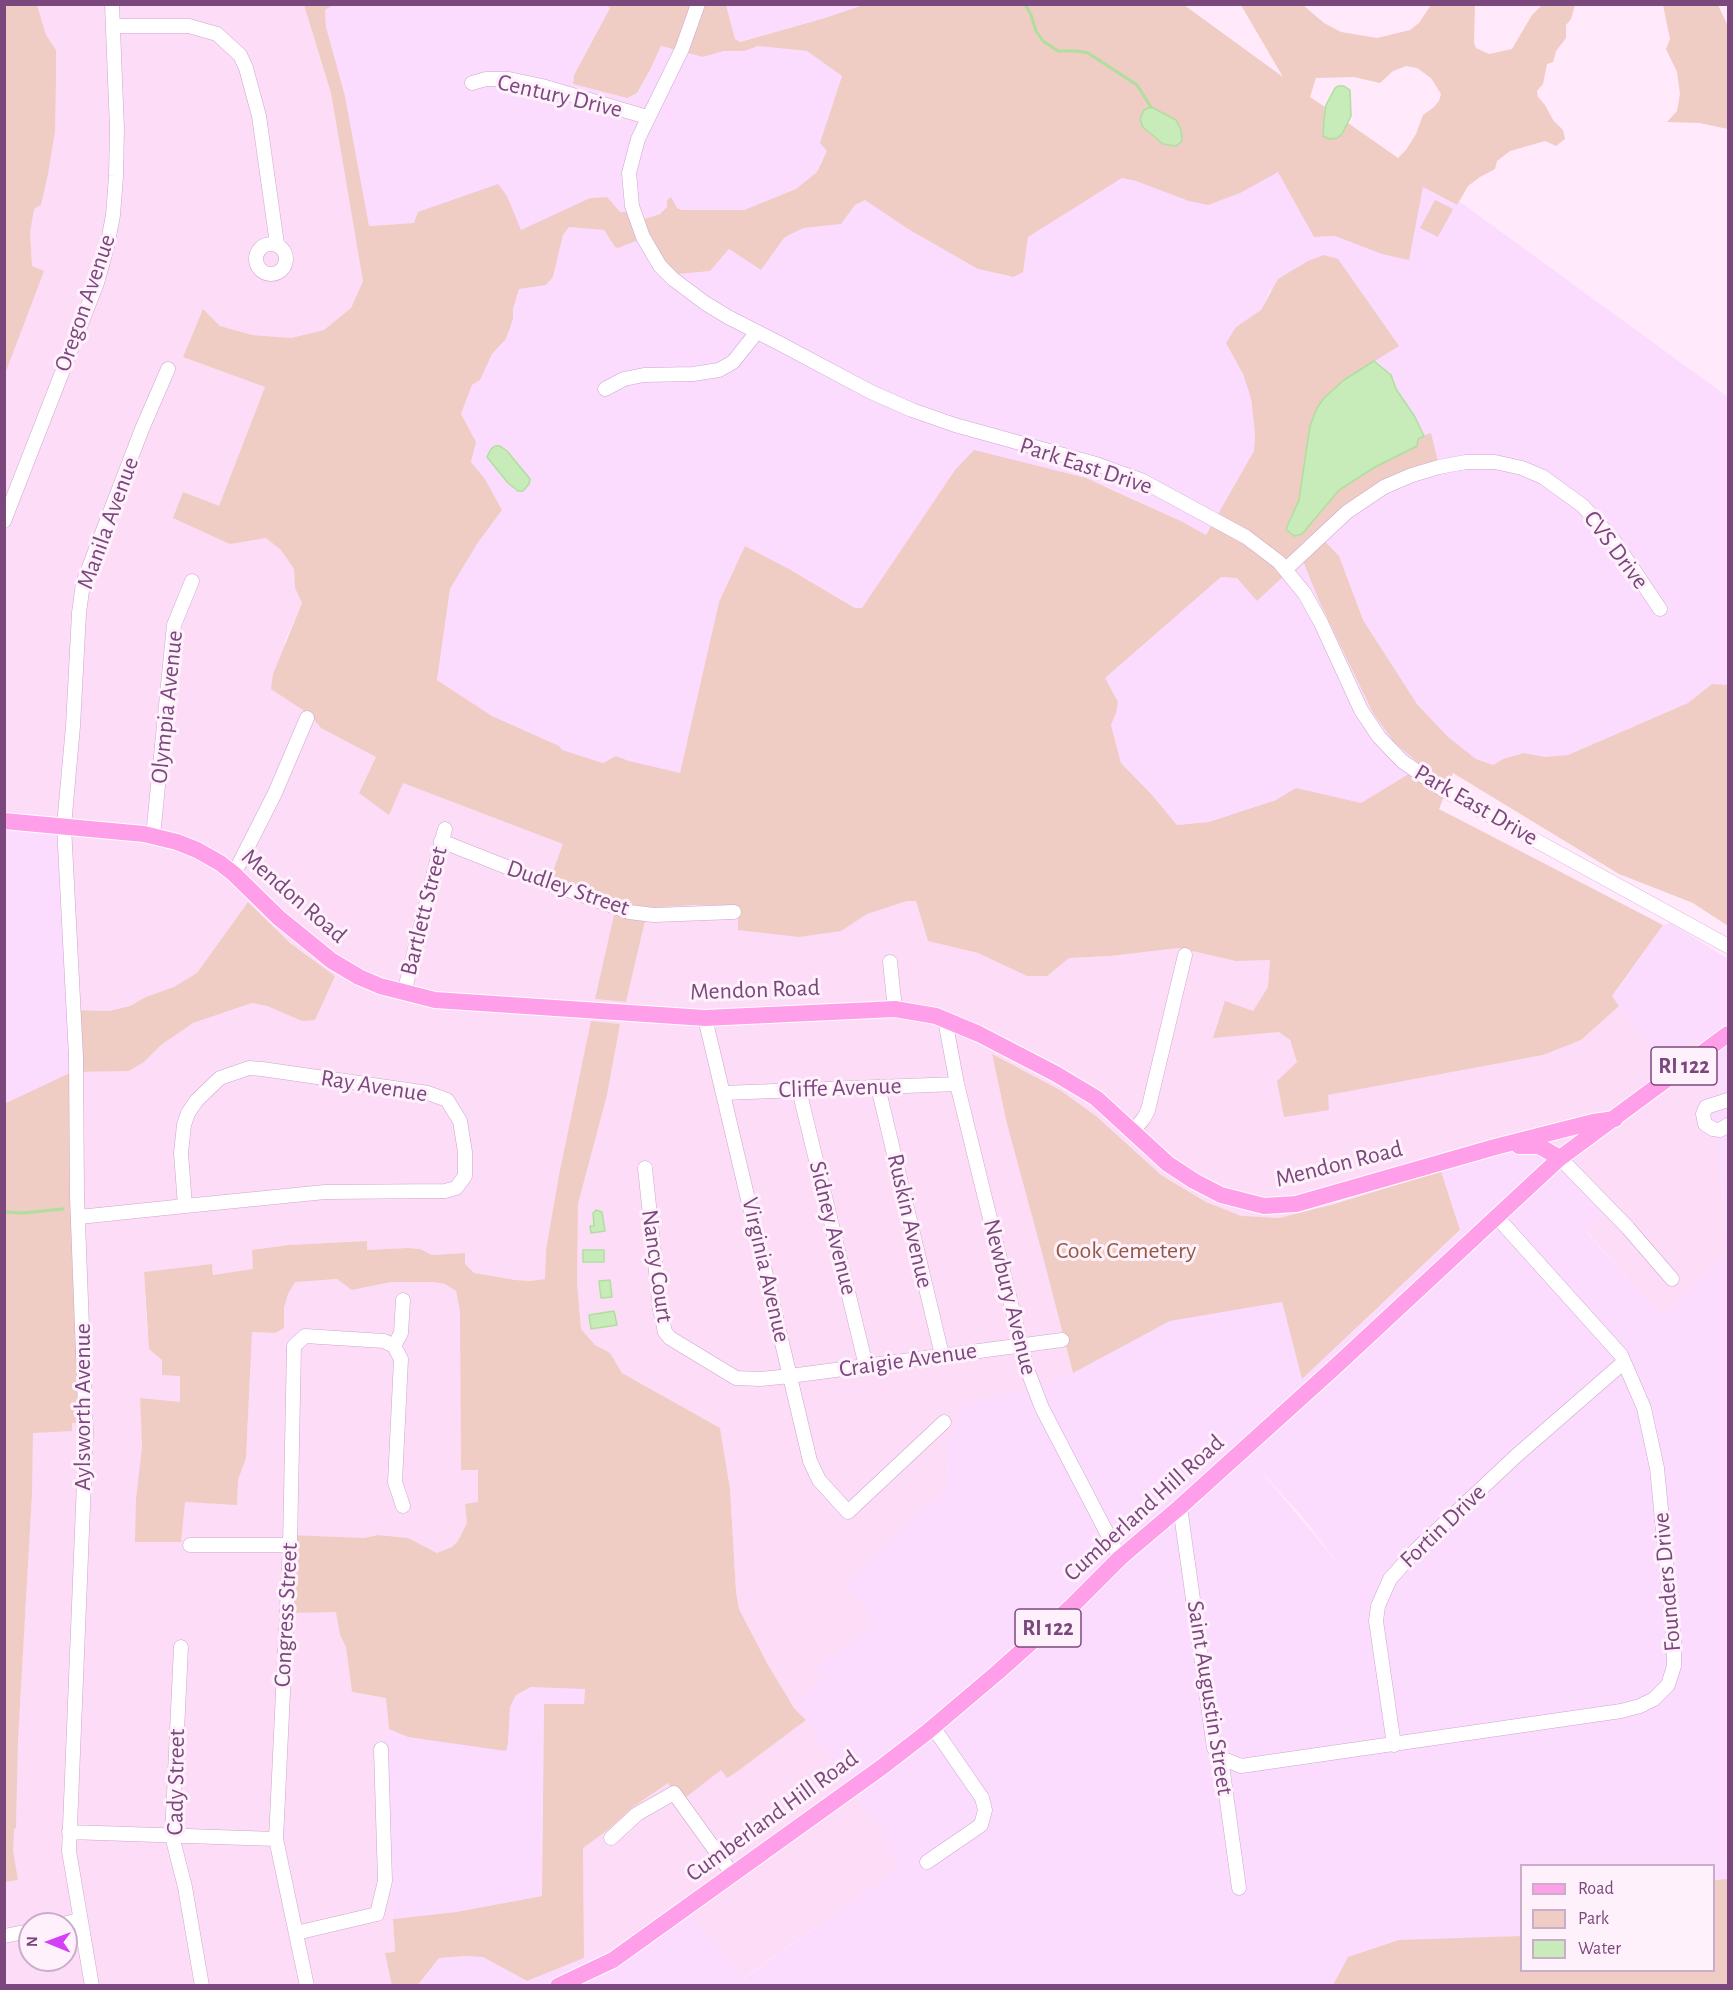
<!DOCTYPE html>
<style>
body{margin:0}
#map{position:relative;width:1733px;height:1990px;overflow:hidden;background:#ffe9fa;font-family:"Alegreya Sans",sans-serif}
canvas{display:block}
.frame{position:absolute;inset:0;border:6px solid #7b487d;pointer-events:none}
.legend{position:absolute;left:1520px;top:1864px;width:195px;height:108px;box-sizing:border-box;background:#fff1fc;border:2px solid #caadc9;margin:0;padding:8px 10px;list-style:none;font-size:18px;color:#7b487d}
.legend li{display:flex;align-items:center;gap:12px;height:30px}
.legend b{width:30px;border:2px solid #caadc9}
.north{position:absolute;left:18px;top:1912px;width:60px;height:60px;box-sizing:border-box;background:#fff1fc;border:2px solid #caadc9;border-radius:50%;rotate:271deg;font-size:16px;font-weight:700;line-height:24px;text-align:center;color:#7b487d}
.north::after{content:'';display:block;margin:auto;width:21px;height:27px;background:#d440f6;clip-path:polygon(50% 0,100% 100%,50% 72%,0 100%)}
</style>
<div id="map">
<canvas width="1733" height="1990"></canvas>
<div class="frame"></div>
<ul class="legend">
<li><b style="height:8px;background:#ff9fea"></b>Road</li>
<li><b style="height:16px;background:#efccc4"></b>Park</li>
<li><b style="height:16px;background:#c7ecb9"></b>Water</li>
</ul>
<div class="north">N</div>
</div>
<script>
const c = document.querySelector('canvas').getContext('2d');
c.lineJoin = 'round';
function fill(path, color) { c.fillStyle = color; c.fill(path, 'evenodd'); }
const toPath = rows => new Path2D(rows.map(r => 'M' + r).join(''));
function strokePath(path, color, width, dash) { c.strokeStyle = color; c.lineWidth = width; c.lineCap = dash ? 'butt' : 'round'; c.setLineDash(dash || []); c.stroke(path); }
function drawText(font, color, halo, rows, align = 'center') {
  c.font = font + ' "Alegreya Sans",sans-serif'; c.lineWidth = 6; c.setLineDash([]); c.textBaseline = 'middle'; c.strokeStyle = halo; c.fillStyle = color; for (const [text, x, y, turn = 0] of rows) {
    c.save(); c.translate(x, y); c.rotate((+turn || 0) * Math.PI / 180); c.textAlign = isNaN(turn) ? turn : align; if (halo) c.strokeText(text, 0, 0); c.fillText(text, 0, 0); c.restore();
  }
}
fill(toPath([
 [37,5,304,5,331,93,363,280,351,308,324,330,291,338,252,335,220,326,203,309,183,357,265,387,219,507,183,492,174,518,203,531,251,539,266,538,281,550,294,569,295,588,302,603,284,643,309,714,321,728,376,757,359,793,403,783,564,844,618,902,595,999,626,1002,648,908,693,905,738,906,841,931,867,914,907,901,916,901,928,941,978,953,1027,976,1047,976,1069,958,1110,956,1180,948,1236,961,1270,960,1268,987,1253,1011,1213,1037,1279,1032,1286,1036,1294,1049,1297,1062,1277,1081,1329,1110,1327,1095,1543,1055,1581,1040,1619,1006,1662,1063,1695,1038,1706,1051,1714,1067,1721,1100,1694,1100,1715,1138,1728,1235,1728,1254,1710,1268,1661,1318,1585,1229,1593,1222,1440,1164,1441,1171,1335,1204,1279,1218,1241,1217,1206,1202,1161,1175,1096,1116,1060,1090,992,1055,1007,1124,1042,1253,1073,1373,1031,1389,961,1404,958,1426,947,1444,948,1488,918,1513,845,1587,878,1623,814,1668,825,1678,794,1708,768,1665,739,1609,736,1592,730,1489,720,1428,622,1373,610,1353,595,1345,581,1329,577,1283,578,1204,607,1095,620,1024,591,1022,559,1175,546,1250,545,1279,530,1281,515,1280,473,1273,465,1264,465,1253,432,1255,420,1249,408,1248,367,1250,367,1241,289,1245,252,1250,254,1269,213,1275,212,1264,144,1272,147,1329,180,1375,180,1403,140,1398,142,1447,135,1542,181,1542,185,1502,237,1504,238,1480,246,1458,252,1332,275,1333,284,1328,284,1308,288,1294,295,1282,337,1279,353,1290,391,1282,433,1282,445,1284,456,1291,460,1311,461,1469,478,1470,478,1503,465,1504,467,1523,458,1541,452,1547,437,1553,408,1538,378,1535,364,1538,293,1535,337,1612,340,1635,346,1647,352,1692,386,1698,389,1729,387,1743,387,1816,395,1952,385,1953,392,1985,5,1986,5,1882,18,1880,9,1829,16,1828,18,1735,32,1494,33,1424,85,1423,74,1071,98,1072,144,1062,161,1045,193,1023,252,1003,267,1006,302,1021,315,1020,335,976,290,943,248,902,197,973,174,988,146,997,130,1006,109,1011,71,1010,5,823,5,374,43,271,32,266,30,233,34,209,41,205,48,174,55,132,56,50,46,35],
 [30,1924,66,1924,66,1960,30,1960],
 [806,1720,849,1788,878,1823,898,1869,741,1980,713,1945,629,1937,603,1953,584,1958,583,1848,609,1829,633,1807,668,1783,680,1801,721,1770,727,1777,738,1771]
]), '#fcdcf7');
fill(toPath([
 [333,4,606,5,610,8,574,75,573,84,627,98,637,93,650,70,661,46,703,57,724,51,744,51,758,46,807,51,842,76,827,121,827,151,817,172,796,189,744,210,682,210,677,208,641,220,620,212,607,197,590,198,520,231,507,196,414,223,369,226,345,96,326,27,325,10],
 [726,5,860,5,860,6,825,18,739,42,735,39],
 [1278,171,1314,237,1335,236,1408,260,1423,187,1456,205,1460,202,1728,397,1728,685,1712,684,1688,703,1568,755,1545,757,1524,753,1503,759,1493,765,1476,759,1447,736,1417,704,1363,620,1339,556,1323,538,1377,498,1409,482,1440,474,1431,434,1424,436,1415,417,1396,389,1391,375,1374,361,1398,346,1270,290,1261,310,1236,327,1226,343,1243,374,1251,398,1255,434,1254,451,1206,535,1183,522,1106,486,955,470,862,608,855,608,789,569,745,546,719,602,680,774,629,761,617,756,603,763,561,750,558,746,492,716,437,680,450,589,477,544,502,510,485,479,471,462,475,442,461,414,472,385,480,380,492,354,506,339,513,319,513,309,519,289,546,285,553,277,563,235,569,227,604,230,615,247,618,248,641,239,710,271,729,249,761,270,784,238,789,235,804,228,841,224,855,205,865,199,908,229,978,269,1009,277,1023,271,1028,237,1122,178,1136,181,1256,183],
 [1302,559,1320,603,1373,713,1395,742,1423,766,1361,804,1296,789,1276,800,1209,822,1177,825,1152,795,1121,763,1111,725,1116,713,1105,678,1221,577,1237,578,1257,600],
 [4,823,70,829,74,1071,5,1104],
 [1671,923,1728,959,1728,1235,1715,1138,1705,1137,1697,1121,1693,1100,1721,1100,1714,1067,1706,1051,1695,1038,1662,1063,1612,997,1663,925],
 [1519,1143,1566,1147,1609,1206,1585,1230,1661,1318,1710,1268,1728,1254,1728,1879,1714,1880,1714,1866,1522,1866,1521,1936,1480,1938,1348,1957,1333,1985,418,1986,439,1958,465,1956,483,1957,527,1981,584,1958,603,1953,629,1937,680,1900,742,1980,898,1869,878,1823,849,1788,806,1720,794,1708,825,1678,814,1668,878,1623,845,1587,918,1513,948,1488,947,1444,958,1426,961,1404,1042,1385,1073,1373,1170,1321,1282,1302,1302,1379,1460,1231,1439,1164],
 [1258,1468,1302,1516,1341,1567],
 [542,1686,585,1688,584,1704,544,1704,542,1896,456,1912,393,1919,387,1816,387,1743,389,1729,408,1737,508,1743,510,1707,516,1695,531,1687]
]), '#fbdcff');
fill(toPath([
 [5,4,37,5,46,35,56,50,56,79,55,132,48,174,41,205,34,209,30,233,32,266,44,271,5,374],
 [304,5,333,5,325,10,326,27,345,96,369,226,414,223,418,212,498,184,507,196,521,230,590,198,607,197,620,212,632,212,641,220,660,214,667,207,667,200,671,197,677,208,682,210,744,210,796,189,817,172,827,151,820,143,842,76,807,51,758,46,744,51,724,51,703,57,661,46,650,70,637,93,627,98,573,84,574,75,610,8,606,5,726,5,735,39,740,42,825,18,860,6,860,5,1184,5,1283,77,1241,5,1303,5,1324,23,1341,32,1377,38,1410,30,1419,23,1431,5,1475,5,1474,43,1476,48,1489,54,1512,49,1532,15,1542,5,1575,5,1571,19,1566,25,1566,38,1556,51,1553,62,1547,64,1543,84,1537,91,1538,97,1545,105,1553,120,1563,130,1565,139,1556,146,1545,141,1510,151,1497,161,1495,169,1480,177,1468,186,1457,205,1423,187,1409,260,1382,254,1335,236,1314,237,1278,172,1240,193,1208,205,1189,201,1136,181,1122,178,1028,237,1023,272,1013,277,978,269,908,229,865,200,855,205,841,224,804,228,789,235,784,238,761,270,729,249,710,271,667,275,641,239,618,248,615,247,604,230,569,227,563,235,553,277,546,285,519,289,513,309,513,319,506,339,492,354,480,380,472,385,461,414,476,442,471,462,485,479,502,510,477,544,450,589,437,680,492,716,559,746,562,750,603,763,616,756,629,761,680,773,719,602,745,546,789,569,855,608,862,608,955,470,974,450,1086,478,1183,522,1206,535,1254,451,1255,434,1251,398,1243,374,1226,343,1236,327,1261,310,1278,279,1308,261,1324,255,1338,259,1399,346,1344,380,1310,426,1299,500,1288,524,1287,529,1289,533,1302,534,1339,490,1418,438,1431,433,1441,474,1409,482,1377,498,1323,539,1339,556,1363,620,1417,704,1447,736,1476,759,1493,765,1503,759,1524,753,1545,757,1568,755,1688,703,1712,684,1728,685,1728,926,1693,903,1619,874,1453,773,1439,809,1663,925,1612,996,1619,1006,1581,1040,1543,1055,1328,1095,1329,1110,1284,1117,1277,1081,1297,1062,1290,1040,1279,1032,1213,1038,1225,1001,1253,1011,1268,987,1270,960,1236,961,1179,948,1110,956,1069,958,1047,976,1027,976,978,953,928,941,916,901,907,901,867,914,841,931,799,937,738,930,738,906,693,905,648,908,626,1002,595,999,617,902,550,880,563,844,403,783,389,815,359,793,376,757,321,728,309,714,271,689,273,674,302,603,295,588,294,569,281,550,266,538,230,544,173,518,183,492,219,506,265,387,183,357,203,309,220,326,252,335,291,338,324,330,351,308,363,281,331,93],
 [1406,66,1417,68,1431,78,1441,94,1439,101,1433,108,1423,115,1416,134,1406,150,1398,158,1348,123,1323,131,1325,107,1310,97,1316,78,1354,77,1380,83,1393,71],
 [1302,559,1320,603,1373,713,1394,742,1422,766,1361,803,1296,788,1276,800,1209,822,1177,825,1152,795,1121,763,1111,725,1116,713,1118,702,1105,678,1221,577,1237,578,1257,601],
 [1663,5,1718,5,1728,26,1728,129,1700,123,1667,122,1677,111,1680,94,1677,72,1666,49,1670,39],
 [1435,200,1453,209,1438,237,1420,228],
 [248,902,290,943,335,976,315,1020,302,1021,267,1006,252,1003,193,1023,161,1045,144,1062,129,1071,74,1072,85,1423,72,1423,72,1431,33,1433,32,1494,18,1739,16,1828,14,1829,13,1850,18,1880,5,1882,4,1104,74,1071,71,1010,109,1011,130,1006,146,997,174,987,197,973],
 [591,1021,620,1024,607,1095,578,1204,577,1283,581,1329,595,1345,610,1353,622,1373,720,1428,730,1489,736,1592,739,1609,768,1665,794,1708,806,1720,738,1771,727,1778,721,1770,681,1801,668,1783,633,1807,609,1829,583,1848,584,1958,527,1981,483,1957,465,1956,439,1958,418,1985,392,1986,385,1953,395,1952,393,1919,456,1912,542,1896,544,1704,584,1704,585,1689,531,1687,516,1695,510,1707,508,1743,506,1751,408,1737,389,1729,386,1698,352,1692,346,1647,340,1635,336,1612,289,1613,292,1535,364,1538,378,1535,408,1538,437,1553,452,1547,458,1541,467,1523,465,1504,478,1502,478,1470,461,1470,460,1311,456,1291,445,1284,433,1282,391,1282,352,1290,337,1279,295,1282,288,1294,284,1308,284,1328,275,1333,252,1332,246,1458,238,1480,237,1505,185,1502,181,1542,135,1542,136,1500,142,1447,140,1398,180,1402,180,1376,162,1375,162,1360,149,1349,144,1272,212,1264,213,1275,253,1269,252,1250,289,1245,367,1241,367,1250,408,1248,420,1249,432,1255,465,1253,465,1264,474,1273,515,1280,530,1281,545,1279,546,1250,559,1175],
 [992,1054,1060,1090,1096,1116,1161,1175,1206,1202,1241,1216,1279,1218,1335,1204,1441,1171,1460,1230,1302,1379,1282,1302,1170,1321,1073,1373,1042,1253,1007,1124],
 [1728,1879,1728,1985,1333,1985,1348,1957,1399,1940,1521,1936,1522,1970,1714,1970,1714,1880]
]), '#efccc4');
const water = toPath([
 [1338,86,1344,86,1350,90,1351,116,1342,134,1337,138,1330,139,1323,136,1324,119,1326,105,1335,88,1338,86],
 [1151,107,1176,120,1181,130,1182,141,1176,146,1163,144,1143,127,1140,119,1144,110,1151,107],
 [1374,361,1391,375,1396,389,1415,417,1424,436,1418,439,1417,446,1375,467,1339,490,1302,534,1294,536,1286,529,1299,500,1310,426,1317,408,1324,398,1344,380,1374,361],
 [495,446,500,446,507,451,530,479,529,484,523,491,518,491,508,483,487,457,491,449,495,446],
 [596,1210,602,1212,605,1231,591,1233,590,1226,594,1226,593,1213,596,1210],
 [583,1250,604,1250,604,1262,583,1262,583,1250],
 [610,1280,612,1297,601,1298,599,1281,610,1280],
 [614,1311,617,1325,591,1329,589,1315,614,1311]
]);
fill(water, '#c7ecb9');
strokePath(water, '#afdf9e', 1.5);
strokePath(toPath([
 [1025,4,1031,15,1036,31,1043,41,1058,51,1077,51,1088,53,1137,85,1151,107],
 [4,1212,23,1213,63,1209]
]), '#afdf9e', 3);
const minor = toPath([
 [698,4,682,49,638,139,629,173,632,206,643,237,660,266,673,279,705,303,728,317,777,342,871,392,912,410,955,425,1096,464,1141,480,1246,537,1279,562,1305,594,1321,623,1361,710,1379,737,1402,761,1442,789,1728,946],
 [113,26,189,26,217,34,240,55,246,68,259,116,277,244],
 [472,83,486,79,509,79,542,86,647,117],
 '256 259a15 15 0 1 1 30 0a15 15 0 1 1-30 0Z',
 [605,389,624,379,644,375,693,374,719,370,733,362,757,332],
 [4,521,97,283,107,247,113,215,116,176,117,129,112,4],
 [1286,569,1347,512,1384,487,1412,475,1439,467,1466,462,1495,462,1522,468,1543,477,1583,506,1614,541,1660,609],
 [153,836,174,625,192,581],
 [441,841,537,879,629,912,654,915,734,912],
 [234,874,275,793,307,718],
 [890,962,895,1009],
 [404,993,445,829],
 [705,1018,810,1461,819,1480,848,1512,944,1422],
 [945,1020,957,1084,1027,1369,1042,1408,1120,1558],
 [249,1068,262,1069,428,1093,447,1100,460,1121,465,1152,465,1176,456,1188,445,1191,325,1192,185,1206,181,1153,184,1125,188,1113,197,1100,220,1078,249,1068],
 [878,1087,942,1355],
 [799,1090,866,1366],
 [723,1093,957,1084],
 [1728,1100,1706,1107,1703,1114,1705,1124,1713,1129,1720,1130,1728,1125],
 [1132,1132,1144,1118,1148,1110,1185,955],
 [1560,1158,1628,1228,1672,1279],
 [645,1168,660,1309,665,1332,670,1338,736,1378,761,1379,790,1376,1062,1340],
 [79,1217,185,1206],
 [394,1346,401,1333,403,1300],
 [1180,1507,1214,1748,1221,1758,1239,1888],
 [190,1545,290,1545],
 [181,1647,172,1836,185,1887,202,1986],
 [1394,1745,1376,1621,1378,1606,1390,1579,1416,1550,1516,1456,1624,1362],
 [1221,1758,1241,1766,1621,1711,1640,1706,1654,1699,1668,1685,1674,1666,1674,1643,1657,1468,1644,1408,1621,1355,1496,1216],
 [69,1832,276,1839],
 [611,1838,637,1814,674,1793,733,1875],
 [927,1862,981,1825,985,1810,982,1798,933,1727],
 [63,1924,79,1920],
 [296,1933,377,1914,385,1881,381,1749],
 [4,1936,30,1931],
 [92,1986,69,1851,86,1432,77,1196,76,1057,64,826,73,726,79,613,83,583,142,429,168,369],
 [307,1986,276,1839,290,1545,294,1346,305,1336,384,1341,394,1346,401,1359,395,1482,403,1506]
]);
const major = toPath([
 [4,821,144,834,177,842,197,850,220,863,234,874,279,918,332,961,359,977,380,986,435,1000,705,1018,895,1009,936,1016,979,1034,1056,1074,1096,1098,1168,1164,1194,1181,1221,1195,1264,1206,1296,1204,1495,1147,1593,1122,1615,1119],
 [1519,1146,1539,1146,1560,1158],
 [558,1986,613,1960,882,1767,926,1733,998,1672,1072,1606,1120,1558,1180,1507,1336,1366,1560,1158,1728,1034]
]);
strokePath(minor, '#cea6cd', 15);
strokePath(major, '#fff', 18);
strokePath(minor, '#fff', 14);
strokePath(major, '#ff9fea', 16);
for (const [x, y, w] of [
 [1684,1066,66],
 [1048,1628,66]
]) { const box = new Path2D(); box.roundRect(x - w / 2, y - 19, w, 38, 4.5); c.fillStyle = '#fff1fc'; c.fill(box); strokePath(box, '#7b487d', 1.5); }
drawText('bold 22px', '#7b487d', null, [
 ["RI 122",1684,1066],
 ["RI 122",1048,1628]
]);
drawText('24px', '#7b487d', '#fff1fc', [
 ["Century Drive",560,96,13],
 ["Oregon Avenue",85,303,-71],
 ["Park East Drive",1086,466,18],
 ["Manila Avenue",108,523,-70],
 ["CVS Drive",1616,550,53],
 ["Olympia Avenue",167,707,-84],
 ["Park East Drive",1476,805,30],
 ["Dudley Street",568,888,19],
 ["Mendon Road",294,896,41],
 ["Bartlett Street",424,911,-76],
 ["Mendon Road",755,990,-2],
 ["Ray Avenue",374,1086,9],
 ["Cliffe Avenue",840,1088,-2],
 ["Mendon Road",1339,1164,-14],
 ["Ruskin Avenue",910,1221,77],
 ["Sidney Avenue",833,1228,76],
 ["Nancy Court",657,1266,82],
 ["Virginia Avenue",766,1270,77],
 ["Newbury Avenue",1010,1297,76],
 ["Craigie Avenue",908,1360,-8],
 ["Aylsworth Avenue",83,1407,-90],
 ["Cumberland Hill Road",1144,1508,-42],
 ["Fortin Drive",1443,1526,-44],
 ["Founders Drive",1667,1582,-95],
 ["Congress Street",286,1615,-87],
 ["Saint Augustin Street",1210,1698,81],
 ["Cady Street",176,1782,-89],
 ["Cumberland Hill Road",772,1816,-36]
]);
drawText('24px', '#915a43', '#fff1fc', [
 ["Cook Cemetery",1126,1251]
]);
</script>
